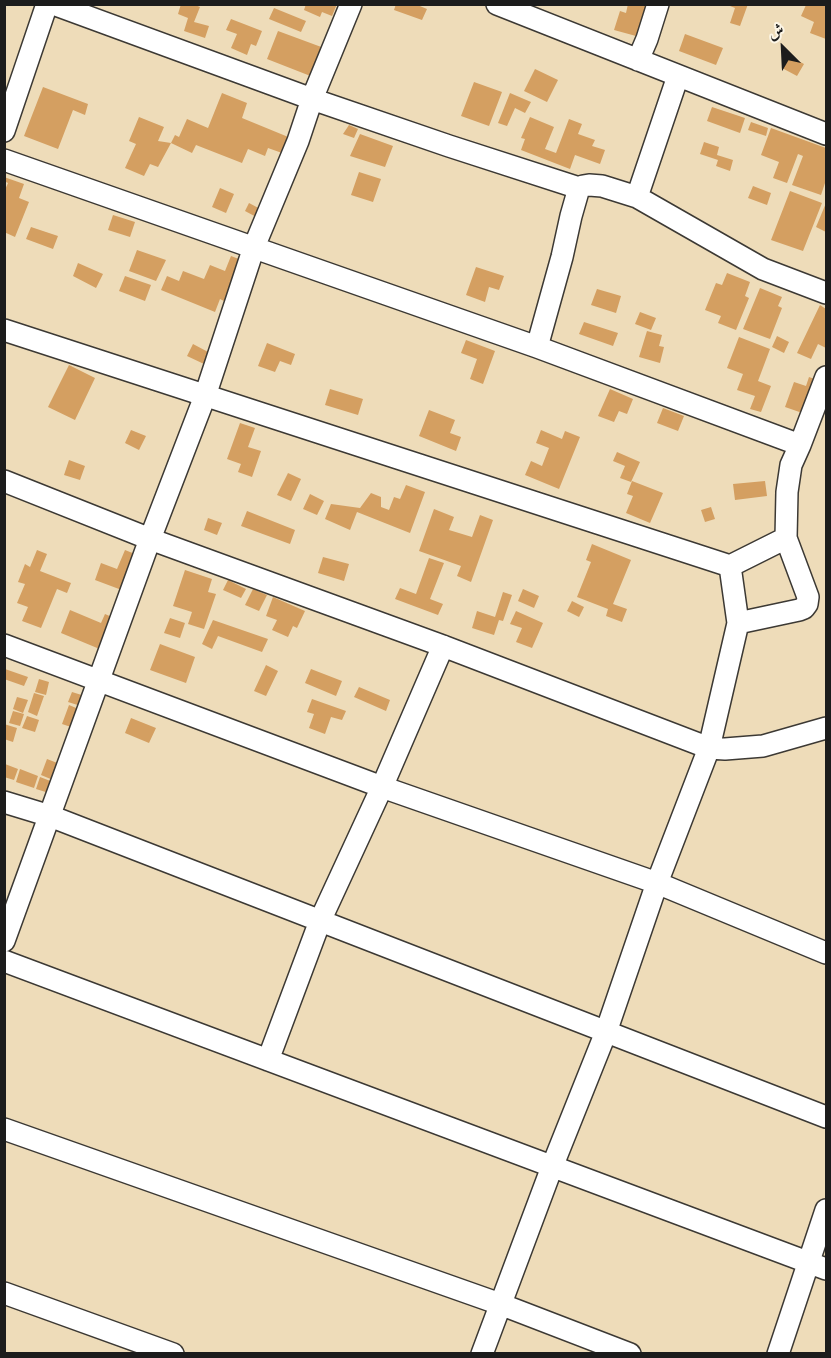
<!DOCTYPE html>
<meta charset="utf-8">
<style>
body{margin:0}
#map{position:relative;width:831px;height:1358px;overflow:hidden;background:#eedcb9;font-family:"IM FELL Double Pica",Amiri,serif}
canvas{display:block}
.frame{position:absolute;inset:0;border:6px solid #1c1c1c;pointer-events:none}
.north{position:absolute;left:753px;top:18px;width:60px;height:60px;-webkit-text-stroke:4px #fcf5e5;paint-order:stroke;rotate:336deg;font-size:16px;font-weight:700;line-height:24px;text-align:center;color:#1c1c1c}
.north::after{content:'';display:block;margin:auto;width:21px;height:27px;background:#1c1c1c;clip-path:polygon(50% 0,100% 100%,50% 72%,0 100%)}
</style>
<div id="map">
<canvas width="831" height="1358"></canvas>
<div class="frame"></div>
<div class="north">ش</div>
</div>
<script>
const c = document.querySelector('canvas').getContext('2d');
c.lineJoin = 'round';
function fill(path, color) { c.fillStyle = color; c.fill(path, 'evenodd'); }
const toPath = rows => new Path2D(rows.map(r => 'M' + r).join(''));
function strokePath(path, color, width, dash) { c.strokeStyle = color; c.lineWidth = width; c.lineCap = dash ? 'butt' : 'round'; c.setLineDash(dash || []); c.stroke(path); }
fill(toPath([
 [181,4,193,4,200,7,194,22,209,26,205,38,184,31,188,18,178,14],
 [306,4,337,4,332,16,322,12,320,17,304,10],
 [396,4,415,4,427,9,422,20,394,10],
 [628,4,658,4,647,39,614,30,620,11,626,13],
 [725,4,748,4,740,26,730,23,735,8],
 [806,5,826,5,826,39,810,33,814,22,801,16],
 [274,8,306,21,301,32,269,19],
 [231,19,262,31,256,46,251,44,247,55,231,48,237,34,226,30],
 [278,31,324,48,313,77,267,59],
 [685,34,723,48,716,65,679,51],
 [789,56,804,64,797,76,782,68],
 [535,69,558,80,547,102,524,91],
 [474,82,502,92,489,126,461,116],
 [43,87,88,104,85,115,73,110,58,149,24,136],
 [222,93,247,103,242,118,298,141,282,153,268,148,265,156,248,149,242,163,196,145,192,153,171,143,158,167,150,164,144,176,125,168,136,144,129,141,139,117,164,127,158,141,171,143,175,135,179,137,187,119,208,128],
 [510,93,531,102,525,113,515,108,507,126,498,123],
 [712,107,745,118,740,133,707,121],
 [530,117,554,127,545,149,556,153,569,119,582,124,578,134,595,140,592,146,605,150,600,164,575,155,570,169,521,150,525,139,521,138],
 [751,122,768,128,766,136,748,130],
 [349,125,358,129,354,138,343,134],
 [771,128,826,148,826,180,821,195,792,185,803,156,798,154,787,183,773,178,779,162,761,155],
 [360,134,393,146,385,167,350,156],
 [704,142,719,147,717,155,733,160,730,171,716,166,718,160,700,154],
 [359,172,381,179,373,202,351,195],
 [4,177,24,184,19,198,29,202,15,237,4,232,4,192,8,183,4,181],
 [753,186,771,193,767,205,748,198],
 [220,188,234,194,226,213,212,207],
 [790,191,822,203,803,251,771,240],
 [249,203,264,211,260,219,245,211],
 [826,203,826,232,816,227],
 [113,215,135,222,130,237,108,230],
 [31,227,58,236,53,249,26,239],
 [137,250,166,260,156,281,129,271],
 [231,256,244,261,228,303,220,299,215,312,161,290,167,276,179,281,183,271,204,279,210,265,225,271],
 [78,263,103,274,96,288,73,276],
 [476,267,504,276,499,290,489,287,485,302,466,295],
 [727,273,750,282,745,296,749,298,736,330,718,323,721,316,705,310,716,283,722,285],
 [125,276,151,285,145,301,119,291],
 [760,288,782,297,778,306,782,308,770,339,743,329],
 [597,289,621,296,616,313,591,305],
 [820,305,826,309,826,348,818,344,811,359,797,353],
 [640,312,656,318,651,330,635,324],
 [584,322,618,333,613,346,579,334],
 [647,331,662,335,659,346,664,347,660,363,639,357],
 [777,336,789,342,784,353,772,347],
 [739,337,770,349,758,381,771,386,761,412,750,409,755,396,737,390,743,374,727,368],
 [466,340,495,351,483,384,470,379,477,359,461,353],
 [267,343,295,354,291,365,280,361,275,372,258,366],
 [193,344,210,353,204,364,187,356],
 [69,365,95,378,75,420,48,407],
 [809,377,823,382,811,416,785,407,794,382,806,386],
 [330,389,363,399,358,415,325,405],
 [610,389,633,399,627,414,619,411,614,422,598,416],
 [663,408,684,416,678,431,657,423],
 [429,410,455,420,450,433,461,437,456,451,419,436],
 [240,423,255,428,248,447,261,451,252,477,238,472,241,464,227,459],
 [131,430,146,436,139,450,125,443],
 [541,430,562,439,565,431,580,437,559,489,525,475,531,461,542,466,549,448,536,443],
 [617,452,640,462,631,482,620,478,625,466,613,461],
 [69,460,85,466,80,480,64,475],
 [288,473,301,479,291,501,277,495],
 [632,481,663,493,650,523,626,513,633,496,627,494],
 [765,481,767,496,735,500,733,484],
 [406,485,425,492,410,533,357,512,350,530,325,519,331,504,360,508,371,493,381,497,381,507,389,510,394,497,400,499],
 [310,494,324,501,317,515,303,509],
 [711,507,715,519,705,522,701,510],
 [434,509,454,517,449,530,472,537,480,515,493,520,471,582,457,576,461,566,419,551],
 [247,511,295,530,290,544,241,526],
 [208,518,222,523,217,535,204,530],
 [592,544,631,560,613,604,627,609,622,622,606,616,608,609,577,597,591,562,586,560],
 [37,550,47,554,40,571,71,583,67,593,57,589,41,628,22,621,28,607,17,603,25,584,18,582,25,564,30,567],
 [125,550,140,556,127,592,95,580,101,563,117,569],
 [323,557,349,564,344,581,318,573],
 [429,558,444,563,430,599,443,604,438,615,395,599,400,588,416,594],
 [185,570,212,579,208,592,216,594,204,629,188,624,192,612,173,606],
 [228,580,246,589,241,598,223,590],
 [253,589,267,595,259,611,245,605],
 [523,589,539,596,534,608,518,601],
 [503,592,512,595,503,621,499,620,494,635,472,628,477,611,495,617],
 [273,597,305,611,297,628,293,626,288,637,272,630,277,620,266,616],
 [572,601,584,607,579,617,567,611],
 [70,610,101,623,105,614,114,618,102,650,61,633],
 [516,611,543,623,532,648,516,642,522,628,510,624],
 [170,618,185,623,180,638,164,633],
 [213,620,268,639,262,652,218,636,212,649,202,644],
 [160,644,195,657,186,683,150,670],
 [266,665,278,671,266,696,254,691],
 [5,669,28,677,24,686,4,679],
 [311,669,342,681,336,696,305,683],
 [39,679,49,682,46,695,35,692],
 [359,687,390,700,386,711,354,697],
 [72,692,88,697,84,707,68,702],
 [34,693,44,696,37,716,28,712],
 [17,697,28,700,23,713,13,709],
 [312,699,346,711,342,720,331,717,325,734,309,728,314,714,307,712],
 [69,705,81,710,74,728,62,724],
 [13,711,24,714,20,726,9,723],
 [27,716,39,720,35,732,22,728],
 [131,718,156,728,149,743,125,733],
 [4,724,17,728,13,742,4,739],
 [47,759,60,764,53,780,41,775],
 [5,764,18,769,14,780,4,777],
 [20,769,38,776,34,788,16,782],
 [40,777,53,782,49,793,36,789]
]), '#d49f61');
const street = toPath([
 [53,4,312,99,449,146,579,188,583,186,589,185,602,186,637,197,763,269,826,293],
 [497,4,826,134],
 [638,60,647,39,658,4],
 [4,131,47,4],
 [4,160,537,347,800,445],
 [637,197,678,76],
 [4,330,730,566,786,538],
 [537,347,562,257,571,216,579,188],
 [4,481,150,539,443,646,709,748,738,623,730,566],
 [738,623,799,610,804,608,807,604,808,597,786,538,787,492,791,465,800,445,826,377],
 [4,645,382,787,657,883,826,953],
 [4,802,50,816,826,1117],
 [4,941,150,539,205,396,254,247,298,141,312,99,351,4],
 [4,961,826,1269],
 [268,1060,320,921,382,787,443,646],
 [4,1129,500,1304,630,1354],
 [4,1293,173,1354],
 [482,1354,552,1167,606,1032,657,883,709,748,725,749,763,746,826,728],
 [778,1354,826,1210]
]);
strokePath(street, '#3c3934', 24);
strokePath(street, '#fff', 21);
</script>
